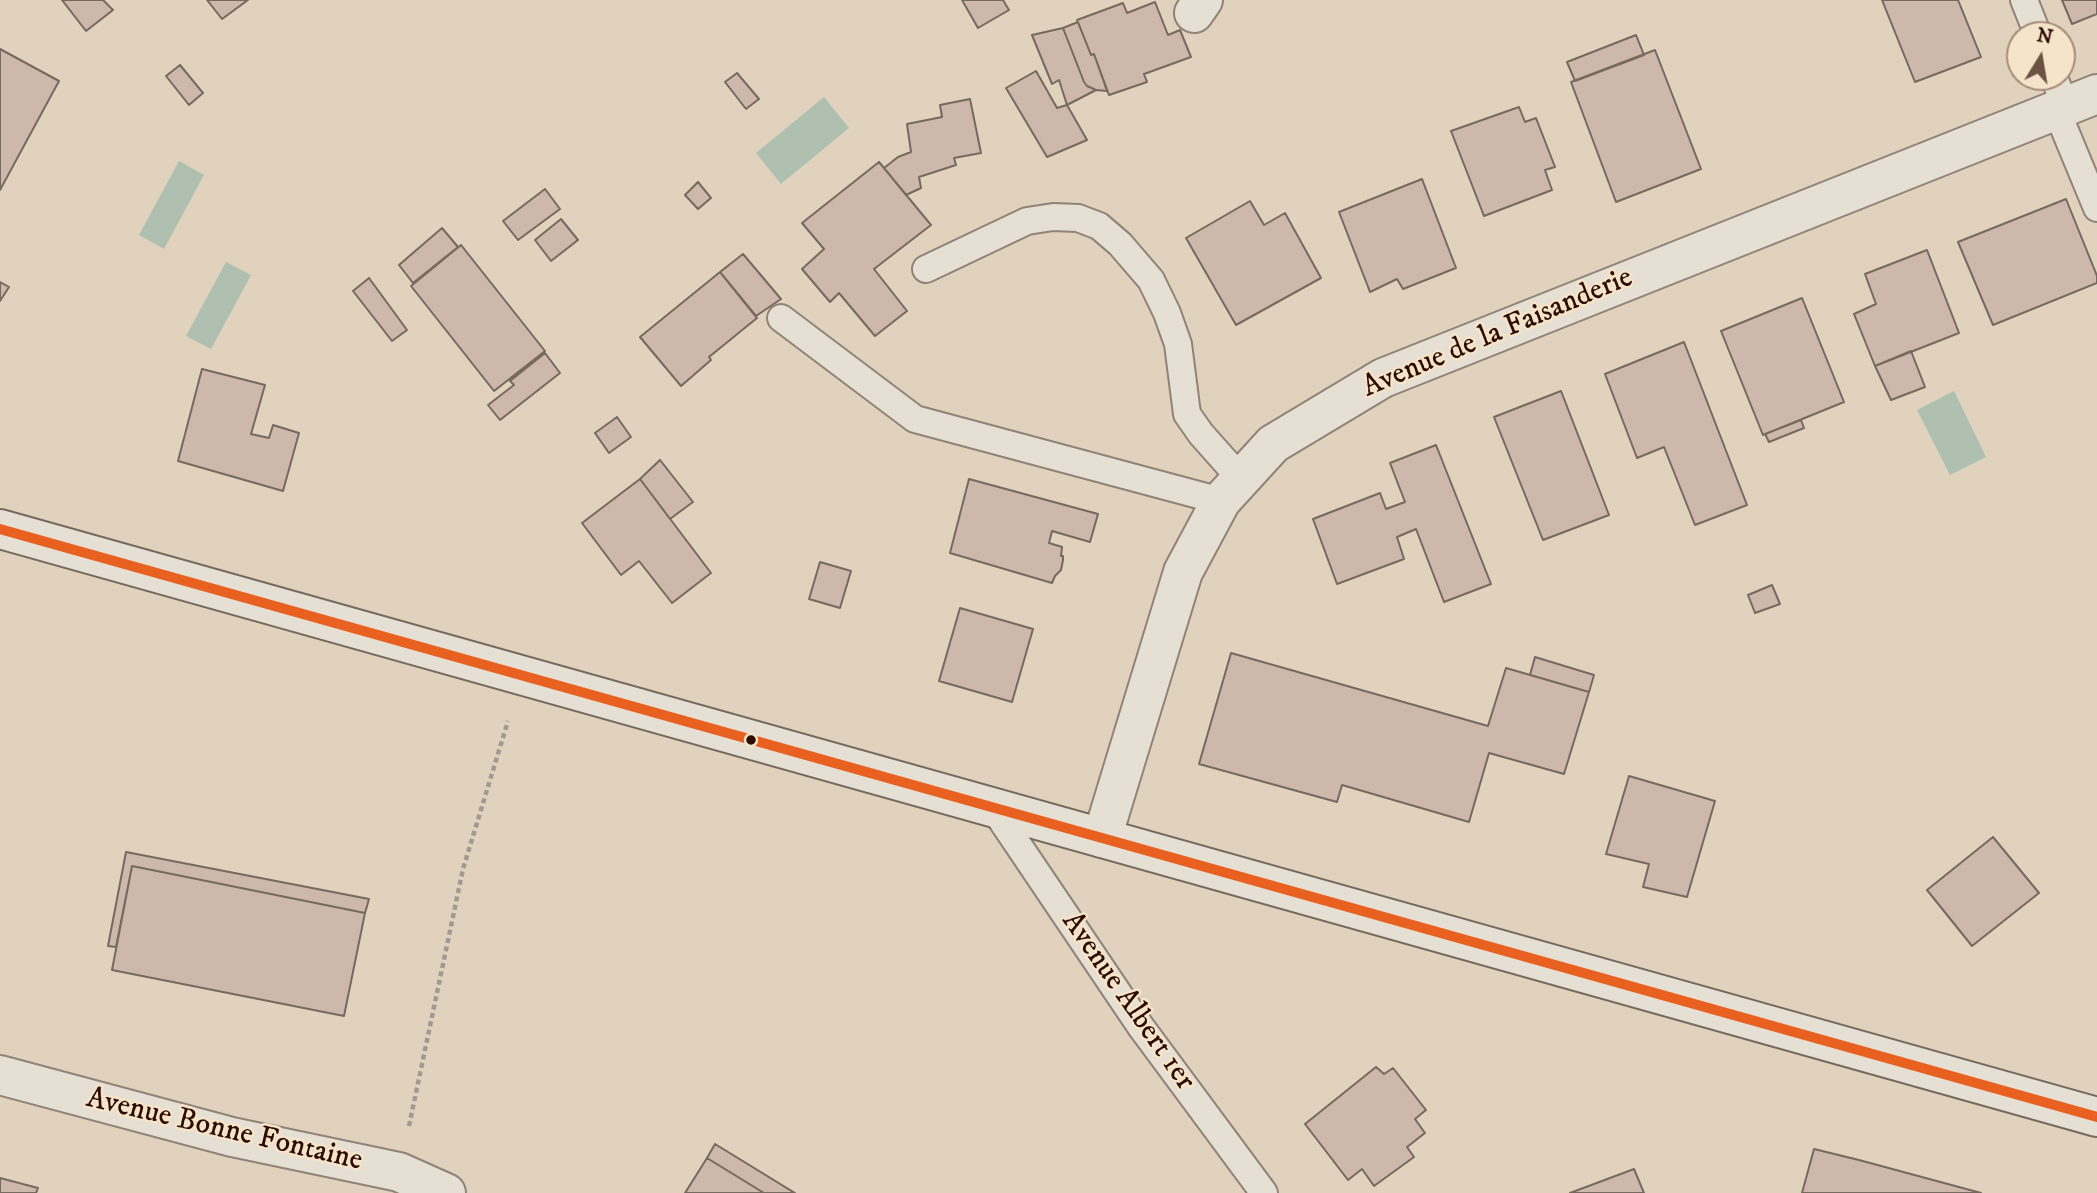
<!DOCTYPE html>
<style>
body{margin:0}
#map{position:relative;width:2097px;height:1193px;overflow:hidden;background:#e1d2bd;font-family:"IM FELL DW Pica",serif}
canvas{display:block}
.north{position:absolute;left:2006px;top:21px;width:70px;height:70px;box-sizing:border-box;background:#f5e3ca;border:2px solid #a58d7a;border-radius:50%;rotate:11deg;font-size:19px;font-weight:700;line-height:28px;text-align:center;color:#2d0d02}
.north::after{content:'';display:block;margin:auto;width:24px;height:32px;background:#6c5243;clip-path:polygon(50% 0,100% 100%,50% 72%,0 100%)}
</style>
<div id="map">
<canvas width="2097" height="1193"></canvas>
<div class="north">N</div>
</div>
<script>
const c = document.querySelector('canvas').getContext('2d');
c.lineJoin = 'round';
function fill(path, color) { c.fillStyle = color; c.fill(path, 'evenodd'); }
const toPath = rows => new Path2D(rows.map(r => 'M' + r).join(''));
function strokePath(path, color, width, dash) { c.strokeStyle = color; c.lineWidth = width; c.lineCap = dash ? 'butt' : 'round'; c.setLineDash(dash || []); c.stroke(path); }
function drawText(font, color, halo, rows, align = 'center') {
  c.font = font + ' "IM FELL DW Pica",serif'; c.lineWidth = 5; c.setLineDash([]); c.textBaseline = 'middle'; c.strokeStyle = halo; c.fillStyle = color; for (const [text, x, y, turn = 0] of rows) {
    c.save(); c.translate(x, y); c.rotate((+turn || 0) * Math.PI / 180); c.textAlign = isNaN(turn) ? turn : align; if (halo) c.strokeText(text, 0, 0); c.fillText(text, 0, 0); c.restore();
  }
}
fill(toPath([
 [824,97,849,128,781,184,756,153],
 [179,161,204,175,164,249,139,235],
 [226,262,251,275,211,349,186,336],
 [1954,391,1986,457,1950,475,1917,410]
]), '#afc0b0');
const building = toPath([
 [62,0,103,0,113,10,86,31,62,0],
 [207,0,248,0,222,19,207,0],
 [962,0,1003,0,1009,10,978,28,962,0],
 [1882,0,1958,0,1981,57,1915,82,1882,0],
 [2062,0,2097,0,2097,14,2072,24,2062,0],
 [1155,2,1168,35,1180,30,1191,57,1144,74,1147,82,1109,95,1094,54,1091,55,1077,20,1123,3,1127,13,1155,2],
 [1078,22,1091,55,1094,54,1107,91,1096,90,1087,86,1084,82,1063,28,1078,22],
 [1063,28,1084,82,1087,86,1096,90,1067,105,1059,80,1052,84,1032,35,1063,28],
 [1636,35,1644,55,1575,81,1567,62,1636,35],
 [0,49,59,81,0,190,0,49],
 [1655,50,1701,169,1616,202,1571,82,1655,50],
 [180,65,203,93,189,105,166,76,180,65],
 [1036,71,1057,108,1067,105,1087,140,1047,157,1006,88,1036,71],
 [737,73,759,99,746,109,725,82,737,73],
 [970,99,981,153,954,158,956,165,919,177,921,188,906,195,884,168,898,157,911,152,907,124,942,117,940,105,970,99],
 [1519,107,1525,122,1536,118,1555,167,1545,170,1552,190,1484,216,1451,131,1519,107],
 [879,162,931,225,874,269,907,311,875,336,839,293,830,302,802,269,824,249,802,223,879,162],
 [1422,179,1456,268,1403,289,1397,279,1370,292,1339,212,1422,179],
 [698,182,711,198,698,209,685,195,698,182],
 [545,189,560,209,518,240,503,221,545,189],
 [2066,199,2097,276,2097,283,1993,325,1958,242,2066,199],
 [1250,201,1264,225,1285,213,1321,278,1236,325,1186,238,1250,201],
 [561,219,578,240,551,261,535,240,561,219],
 [442,228,458,247,413,283,399,265,442,228],
 [461,245,545,351,494,391,411,286,461,245],
 [1927,250,1959,333,1875,366,1854,314,1876,304,1865,274,1927,250],
 [743,254,781,299,756,316,720,272,743,254],
 [720,272,757,318,709,357,711,360,681,386,640,337,720,272],
 [369,278,407,330,392,341,353,291,369,278],
 [0,282,9,287,0,301,0,282],
 [1802,298,1844,402,1763,435,1721,331,1802,298],
 [1684,342,1747,505,1695,525,1664,447,1637,458,1605,374,1684,342],
 [1911,351,1925,387,1891,400,1875,366,1911,351],
 [545,353,560,373,500,420,488,405,514,385,510,381,545,353],
 [202,369,265,385,251,434,269,438,273,425,299,433,283,491,178,461,202,369],
 [1561,391,1609,515,1543,540,1494,417,1561,391],
 [617,417,631,437,609,453,595,433,617,417],
 [1801,420,1804,428,1769,442,1765,434,1801,420],
 [1436,445,1491,584,1444,602,1416,529,1397,537,1404,559,1337,584,1313,519,1380,493,1386,509,1405,502,1390,463,1436,445],
 [660,460,693,502,670,519,640,479,660,460],
 [640,479,711,573,672,603,639,561,621,575,582,523,640,479],
 [969,479,1098,514,1090,542,1052,531,1049,543,1062,547,1061,556,1063,556,1063,560,1061,570,1055,576,1052,583,950,553,969,479],
 [820,562,851,571,840,608,809,599,820,562],
 [1772,585,1780,604,1755,613,1748,595,1772,585],
 [960,608,1033,629,1012,702,939,681,960,608],
 [1231,653,1488,726,1506,668,1589,692,1564,774,1489,753,1469,822,1342,785,1337,802,1199,764,1231,653],
 [1535,657,1594,675,1589,692,1530,675,1535,657],
 [1629,776,1715,801,1687,897,1643,887,1649,864,1606,854,1629,776],
 [1993,837,2039,893,1972,946,1927,890,1993,837],
 [126,852,369,899,365,913,132,866,116,947,108,946,126,852],
 [132,866,365,913,344,1016,112,970,132,866],
 [1376,1067,1384,1074,1393,1068,1426,1110,1415,1119,1425,1133,1407,1147,1414,1157,1374,1186,1362,1169,1348,1180,1305,1124,1376,1067],
 [715,1144,795,1193,764,1193,707,1158,715,1144],
 [1814,1149,1859,1160,1981,1193,1802,1193,1814,1149],
 [707,1158,764,1193,685,1193,707,1158],
 [1634,1169,1644,1193,1570,1193,1634,1169],
 [0,1178,38,1188,36,1193,0,1193,0,1178]
]);
fill(building, '#cdb8ab');
strokePath(building, '#766a5e', 2);
const lane = toPath([
 [2024,0,2038,35],
 [2054,77,2065,106],
 [2056,109,2097,208],
 [926,269,1027,221,1053,217,1078,218,1099,226,1120,244,1151,280,1167,313,1178,344,1187,414,1201,434,1241,479],
 [781,318,915,419,1221,501],
 [994,809,1141,1027,1264,1193]
]);
const street = toPath([
 [1194,13,1203,0],
 [1102,838,1183,572,1221,501,1273,444,1383,378,2097,94],
 [0,1075,232,1137,399,1172,446,1193]
]);
const secondary = toPath([
 [0,529,2097,1117]
]);
strokePath(lane, '#908377', 30);
strokePath(street, '#908377', 42);
strokePath(secondary, '#766a5e', 42);
strokePath(toPath([
 [409,1126,463,869,508,721]
]), '#a29990', 4.5, [5, 3.5]);
strokePath(lane, '#e6dfd4', 26);
strokePath(street, '#e6dfd4', 38);
strokePath(secondary, '#e6dfd4', 38);
strokePath(toPath([
 [0,529,2097,1117]
]), '#e86120', 10);
for (const [x, y, r, color] of [
 [751,740,6,"#2d0d02"]
]) { const dot = new Path2D(); dot.arc(x, y, r, 0, 2 * Math.PI); c.fillStyle = color; c.fill(dot); strokePath(dot, '#f5e3ca', 2.5); }
drawText('30px', '#2d0d02', '#f5e3ca', [
 ["Avenue de la Faisanderie",1498,334,-23],
 ["Avenue Albert 1er",1127,1002,55],
 ["Avenue Bonne Fontaine",224,1131,13]
]);
</script>
